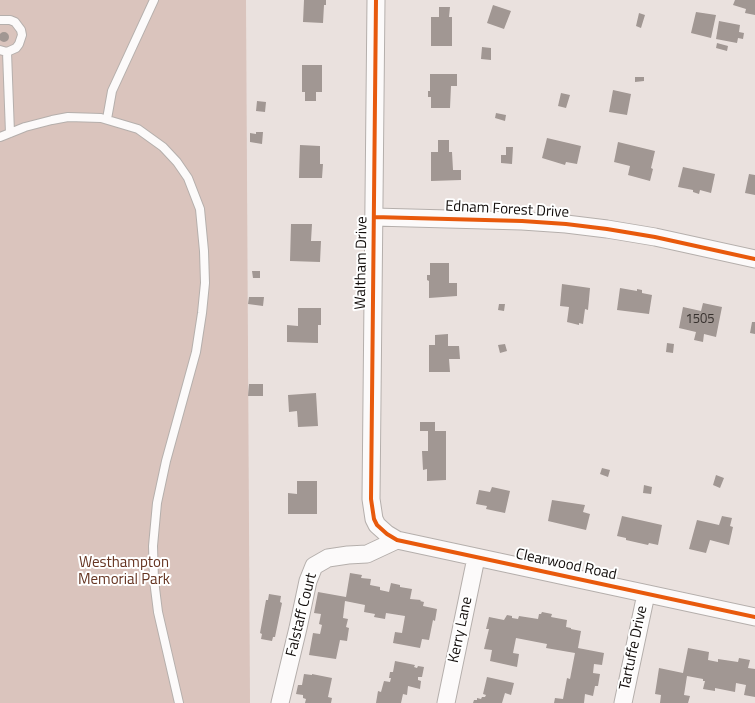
<!DOCTYPE html>
<html>
<head>
<meta charset="utf-8">
<style>
  body { margin:0 }
  canvas { display:block; background:#eae1de }
</style>
</head>
<body>
<canvas width="755" height="703"></canvas>
<script>
const g = document.querySelector('canvas').getContext('2d');
g.lineJoin = 'round';
function fillPath(path, color) {
  g.fillStyle = color;
  g.fill(path, 'evenodd');
}
function toPath(rows) {
  const path = new Path2D();
  for (const r of rows) {
    if (r.length === 3) {
      path.moveTo(r[0] + r[2], r[1]);
      path.arc(r[0], r[1], r[2], 0, 2 * Math.PI);
      continue;
    }
    path.moveTo(r[0], r[1]);
    for (let i = 2; i < r.length; i += 2) path.lineTo(r[i], r[i + 1]);
  }
  return path;
}
function strokePath(path, color, width, dash) {
  g.strokeStyle = color;
  g.lineWidth = width;
  g.lineCap = dash ? 'butt' : 'round';
  g.setLineDash(dash || []);
  g.stroke(path);
}
function drawText(font, color, halo, rows, align = 'center') {
  g.font = font + ' "Titillium Web",sans-serif';
  g.lineWidth = 4;
  g.setLineDash([]);
  g.textBaseline = 'middle';
  g.strokeStyle = halo;
  g.fillStyle = color;
  for (const [text, x, y, turn = 0] of rows) {
    g.save();
    g.translate(x, y);
    g.rotate((+turn || 0) * Math.PI / 180);
    g.textAlign = isNaN(turn) ? turn : align;
    if (halo) g.strokeText(text, 0, 0);
    g.fillText(text, 0, 0);
    g.restore();
  }
}
fillPath(toPath([
  [0,0,246,0,250,703,0,703]
]), '#dac4bd');
fillPath(toPath([
  [304,0,326,0,326,5,324,5,323,23,303,22],
  [735,0,755,0,755,15,745,13,746,9,733,5],
  [493,5,511,11,504,29,487,23],
  [439,7,450,7,449,17,452,17,452,46,431,46,431,17,439,17],
  [696,12,716,15,711,38,691,33],
  [639,13,645,15,641,28,636,26],
  [719,21,740,25,739,32,744,33,743,39,738,38,737,43,716,39],
  [4,37,5],
  [717,43,728,46,727,51,716,48],
  [482,47,491,48,491,60,481,59],
  [302,65,322,65,322,92,316,92,316,101,305,101,305,92,302,92],
  [430,74,457,74,457,86,451,86,450,108,431,108,431,97,428,97,428,91,430,91],
  [635,77,644,77,644,81,635,82],
  [613,90,631,94,627,115,609,112],
  [561,93,570,95,566,108,558,106],
  [257,101,266,102,265,112,256,111],
  [496,113,506,115,505,121,495,118],
  [256,132,263,132,262,144,250,142,250,133,256,134],
  [547,138,581,146,577,164,566,162,565,165,542,158],
  [438,140,449,140,449,152,452,152,453,170,461,170,461,180,431,181,431,152,438,152],
  [618,142,655,151,651,168,653,169,650,181,628,175,630,166,614,162],
  [300,145,320,146,320,164,323,164,322,178,299,178],
  [506,147,513,147,512,164,501,163,501,155,506,155],
  [683,167,715,174,711,193,700,190,699,194,693,192,693,190,678,187],
  [749,174,755,175,755,195,745,193],
  [291,224,312,224,311,241,321,241,320,262,290,261],
  [430,263,449,263,449,283,457,283,457,296,429,298,429,281,427,280,427,275,430,275],
  [252,271,260,271,260,278,253,278],
  [562,284,590,288,588,310,585,309,583,324,579,323,579,325,567,322,569,307,560,306],
  [620,288,637,291,637,289,642,290,642,293,652,295,649,314,617,310],
  [249,297,264,297,263,306,248,304],
  [703,303,722,307,716,337,704,334,703,342,694,340,696,332,679,328,683,307,701,311],
  [499,304,505,304,504,311,498,310],
  [298,308,321,308,321,325,318,325,318,343,287,342,287,325,298,326],
  [752,322,755,322,755,334,750,333],
  [448,334,448,346,459,346,460,359,449,359,450,372,429,372,429,345,435,345,435,335],
  [667,343,674,344,673,353,666,352],
  [505,344,507,351,500,353,498,345],
  [249,384,263,384,263,396,248,396],
  [316,393,318,426,298,427,297,411,289,412,288,395],
  [420,422,435,422,435,431,446,431,446,480,427,481,427,469,423,470,422,451,428,451,428,431,420,431],
  [602,468,610,470,608,477,600,474],
  [716,475,724,478,720,488,713,485],
  [297,481,317,481,317,514,288,514,288,493,297,494],
  [644,485,652,487,651,494,643,493],
  [492,487,510,491,505,513,486,509,487,506,476,504,479,490,490,492],
  [552,500,585,505,583,512,590,514,586,530,548,521],
  [622,516,662,525,658,545,649,543,648,545,626,540,626,538,617,536],
  [722,516,732,518,730,526,733,527,729,545,710,540,706,553,689,549,697,520,719,525],
  [350,573,362,575,361,578,371,579,370,585,380,587,380,590,389,592,391,583,400,585,400,587,412,589,410,599,421,600,420,601,424,602,423,606,437,609,435,621,433,620,429,640,422,639,420,648,393,643,395,632,402,633,405,616,386,613,385,619,374,617,375,614,364,612,365,605,345,601,343,618,348,619,346,627,349,628,347,641,340,640,336,659,309,655,313,633,320,634,322,625,319,624,321,614,314,613,318,592,346,597],
  [269,594,281,596,280,602,282,603,275,637,273,637,272,641,261,639,262,634,260,633,266,600,268,600],
  [542,612,552,614,551,617,567,620,566,627,571,628,571,629,581,631,578,648,604,653,602,665,594,664,593,673,600,674,598,686,595,686,593,696,585,694,584,703,554,703,555,698,563,699,567,678,570,679,575,653,546,648,547,644,516,638,513,653,519,654,517,667,490,661,492,650,484,649,489,629,486,629,489,617,504,620,507,615,512,616,512,618,518,619,519,616,538,619,539,614,541,614],
  [688,648,709,652,708,660,718,662,718,659,738,662,739,658,750,660,748,668,755,669,755,697,744,695,746,685,736,683,735,692,715,688,715,691,703,689,705,681,703,681,703,679,687,676,684,695,690,696,688,703,660,703,661,695,655,694,659,668,683,673],
  [395,661,415,665,414,667,417,668,418,666,424,667,422,677,418,677,418,680,421,681,420,689,408,686,407,695,403,694,401,703,376,703,378,691,381,692,384,681,390,682,391,678,389,678,390,672,393,672],
  [304,674,312,675,312,674,332,678,328,697,332,698,331,703,305,703,306,699,303,698,303,695,296,694,298,685,302,685],
  [487,677,514,683,511,695,505,693,502,703,473,703,474,700,477,700,477,698,481,699,482,697,485,697,486,695,483,694]
]), '#a19793');
const lane = toPath([
  [0,20,10,20,15,22,21,30,22,35,19,44,16,48,7,52,0,50],
  [7,52,10,133],
  [107,119,112,91,154,0],
  [0,137,25,127,52,120,68,117,101,118,138,129,163,147,177,162,188,178,200,209,204,251,205,283,202,313,196,352,166,461,157,503,153,546,154,580,158,612,179,703]
]);
const street = toPath([
  [376,0,371,499,374,519,377,525,387,534,397,540,755,617],
  [374,217,522,221,566,224,607,229,655,237,755,259],
  [280,703,298,628,308,581,314,566,328,558,348,555,367,554,397,540],
  [446,703,476,558],
  [623,703,646,594]
]);
strokePath(lane, '#b5afac', 10);
strokePath(street, '#b5afac', 19);
strokePath(lane, '#fcfafa', 8);
strokePath(street, '#fcfafa', 17);
strokePath(toPath([
  [376,0,371,499,374,519,377,525,387,534,397,540,755,617],
  [374,217,522,221,566,224,607,229,655,237,755,259]
]), '#e8590c', 4);
drawText('13px', '#36302d', null, [
  ["1505",700,320]
]);
drawText('15px', '#120d0b', '#fff', [
  ["Ednam Forest Drive",507,210,3],
  ["Waltham Drive",362,263,-89],
  ["Clearwood Road",566,565,12],
  ["Falstaff Court",302,615,-76],
  ["Kerry Lane",461,630,-78],
  ["Tartuffe Drive",634,648,-78]
]);
drawText('15px', '#653421', '#fff', [
  ["Westhampton",124,563],
  ["Memorial Park",124,580]
]);
</script>
</body>
</html>
